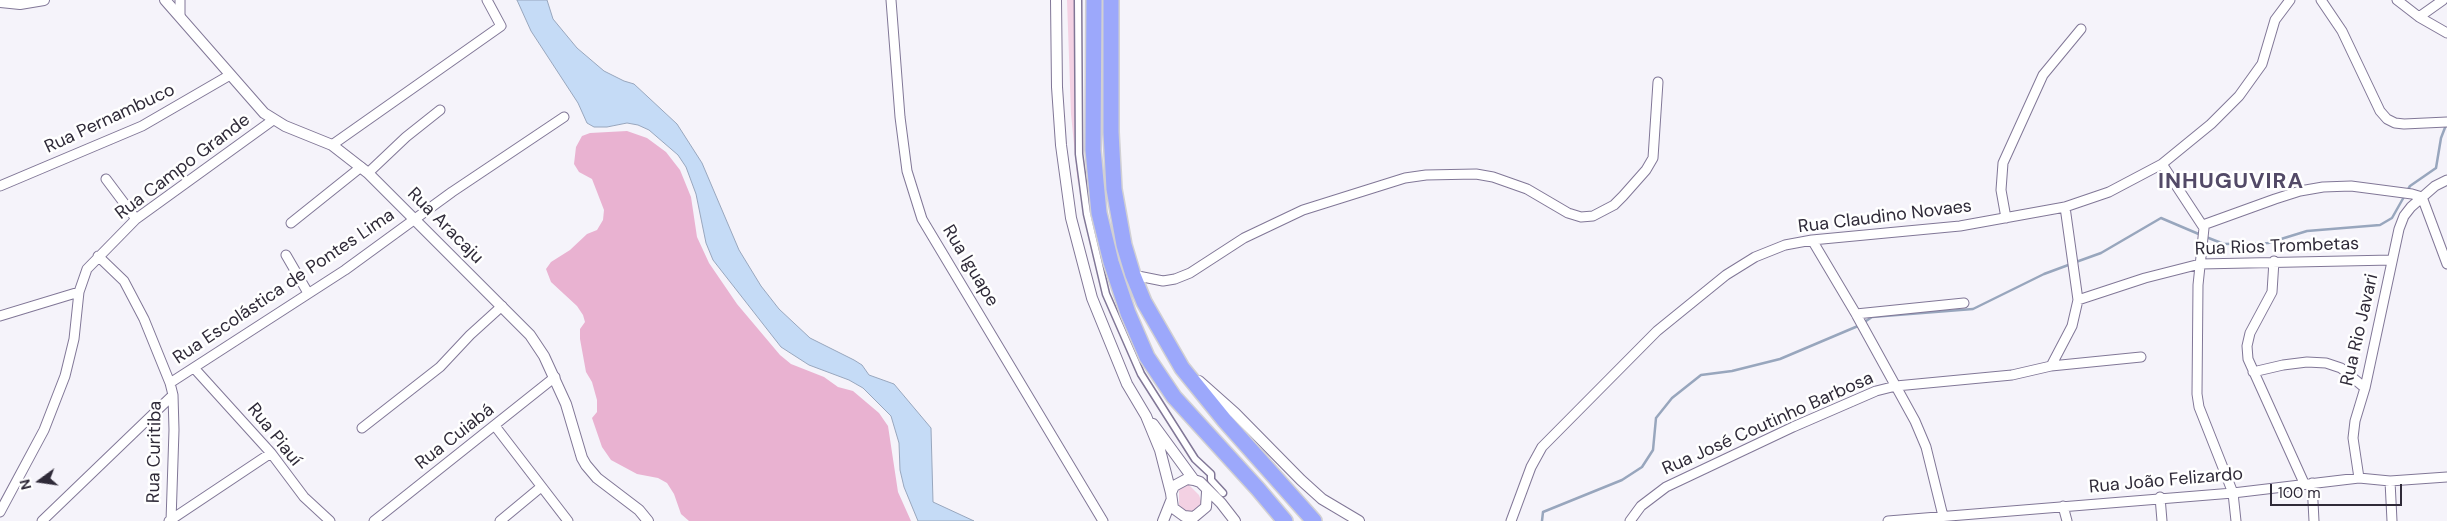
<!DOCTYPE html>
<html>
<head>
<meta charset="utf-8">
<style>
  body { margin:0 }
  #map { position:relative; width:2447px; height:521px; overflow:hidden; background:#f5f3fa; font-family:"DM Sans",sans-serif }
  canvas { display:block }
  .north { position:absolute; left:15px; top:456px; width:50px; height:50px; -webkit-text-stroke:4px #fff; paint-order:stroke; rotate:256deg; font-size:14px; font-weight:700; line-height:20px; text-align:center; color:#2f2a38 }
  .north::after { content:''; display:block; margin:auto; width:18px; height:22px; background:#2f2a38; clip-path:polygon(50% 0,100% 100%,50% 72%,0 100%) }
  .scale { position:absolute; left:2270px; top:484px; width:132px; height:22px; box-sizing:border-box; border:2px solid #2f2a38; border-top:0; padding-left:6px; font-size:15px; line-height:18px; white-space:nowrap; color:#2f2a38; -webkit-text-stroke:4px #fff; paint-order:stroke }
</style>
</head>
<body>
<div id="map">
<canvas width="2447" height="521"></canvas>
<div class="north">N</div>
<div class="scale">100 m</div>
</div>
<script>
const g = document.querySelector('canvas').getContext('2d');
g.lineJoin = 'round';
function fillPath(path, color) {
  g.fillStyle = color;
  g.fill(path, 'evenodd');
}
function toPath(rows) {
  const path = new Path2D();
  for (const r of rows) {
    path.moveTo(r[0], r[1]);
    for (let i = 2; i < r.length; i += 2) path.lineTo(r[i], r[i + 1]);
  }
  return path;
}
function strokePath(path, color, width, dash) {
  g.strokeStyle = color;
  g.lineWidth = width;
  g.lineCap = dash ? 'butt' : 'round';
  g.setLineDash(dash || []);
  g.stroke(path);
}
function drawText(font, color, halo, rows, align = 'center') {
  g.font = font + ' "DM Sans",sans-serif';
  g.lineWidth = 5;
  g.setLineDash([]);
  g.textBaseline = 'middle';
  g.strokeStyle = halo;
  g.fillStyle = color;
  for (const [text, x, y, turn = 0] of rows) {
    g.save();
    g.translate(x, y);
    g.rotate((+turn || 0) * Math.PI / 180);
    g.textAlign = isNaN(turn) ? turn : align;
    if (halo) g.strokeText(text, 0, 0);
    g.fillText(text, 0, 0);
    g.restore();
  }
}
fillPath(toPath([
  [1067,0,1074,0,1078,185,1071,114],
  [1185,481,1199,495,1201,501,1201,506,1194,514,1182,511,1179,505,1179,489]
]), '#f3d1e3');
fillPath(toPath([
  [627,131,647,138,666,152,680,170,691,197,697,237,709,263,737,304,780,355,791,364,824,377,838,387,853,391,879,413,888,426,898,492,911,521,689,521,681,514,674,494,667,483,658,478,637,474,611,460,602,447,592,418,597,412,597,400,592,382,586,372,580,339,580,329,585,322,583,315,577,306,551,282,546,269,551,262,570,250,587,234,597,230,603,220,604,210,592,179,579,172,574,164,576,147,582,136,590,133]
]), '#e9b2d1');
const water = toPath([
  [517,0,547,0,553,19,577,48,604,71,624,81,634,84,677,124,702,163,739,250,761,286,779,309,810,338,854,360,862,365,869,375,894,384,931,428,933,502,974,521,918,521,904,487,900,470,899,443,891,416,863,388,849,380,809,365,781,347,713,260,706,243,696,194,686,167,678,155,649,130,638,125,627,123,607,127,594,127,587,123,578,103,531,31,517,0]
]);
fillPath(water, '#c5dbf6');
strokePath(water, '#98a6bd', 1);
strokePath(toPath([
  [2407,191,2410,186,2436,168,2441,138,2446,125],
  [2206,237,2224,244,2268,243,2307,231,2380,225,2392,218,2405,195],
  [2076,262,2101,253,2161,218,2201,235],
  [1863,323,1872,317,1973,309,2044,274,2071,264],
  [1542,521,1543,512,1622,480,1642,467,1653,450,1656,418,1672,398,1701,375,1732,371,1780,359,1858,326]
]), '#98a6bd', 2.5);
const pedestrian = toPath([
  [1078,0,1079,154,1087,214,1106,294,1141,374,1195,459,1211,474,1211,480,1223,493]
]);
const minor = toPath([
  [180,0,180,16],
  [891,0,900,117,907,171,922,219,1103,521],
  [2321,0,2342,31,2380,111,2387,119,2395,123,2404,124,2447,122],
  [2397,0,2419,17,2447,33],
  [2419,17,2443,0],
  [332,145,501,26,487,0],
  [2162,164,2204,228,2198,285,2197,394,2199,407,2233,493,2236,521],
  [368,173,406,137,440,110],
  [106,179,136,219],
  [0,186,142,126,230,75],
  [2422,197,2447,264],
  [2006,218,2001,190,2003,163,2043,75,2081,29],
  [291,223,361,167],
  [2203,225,2275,199,2300,191,2323,187,2351,186,2412,194,2422,197],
  [1812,240,1856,314,1915,421,1926,447,1943,516],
  [286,255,308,293],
  [98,256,124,281,144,319,170,383,173,395,174,430,171,521],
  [2274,261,2272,292,2250,333,2247,346,2248,359,2304,483],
  [1133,275,1163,281,1175,279,1190,273,1244,238,1303,210,1405,178,1426,175,1476,174,1493,177,1527,189,1568,213,1581,217,1593,216,1614,205,1623,196,1646,170,1653,158,1658,82],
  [2078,300,2145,278,2200,264,2392,260],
  [1856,314,1964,303],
  [0,316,79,292],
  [2051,366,2072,326,2078,300,2065,207],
  [194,368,271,453,304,497,330,521],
  [2253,372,2283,365,2307,362,2326,363,2341,368,2365,388],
  [170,383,345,270,452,192,564,117],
  [495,426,568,521],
  [362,428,440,367,470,335,502,306],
  [2359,478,2353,438,2355,421,2365,388,2399,229,2404,216,2411,207,2435,186,2447,180],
  [2390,481,2392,521],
  [2312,483,2314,521],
  [2160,497,2162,521],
  [2063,506,2067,521],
  [0,512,44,430,65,376,74,339,79,292,87,269,136,219,273,120],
  [42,521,173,395],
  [169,521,271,453],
  [374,521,555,377],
  [500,521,541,487],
  [1511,521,1531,467,1542,447,1657,331,1726,275,1755,257,1785,245,1812,240,1960,226,2065,207,2109,192,2162,164,2211,124,2239,96,2262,64,2275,20,2290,0],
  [1630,521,1641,506,1666,487,1793,427,1876,391,1896,386,2012,375,2051,366,2141,357],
  [1888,521,2233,493,2359,478,2390,481,2447,477]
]);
const tertiary = toPath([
  [165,0,264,113,285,126,332,145,368,173,530,335,544,356,566,404,582,458,586,465,597,478,639,510,648,521],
  [1056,0,1057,87,1061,145,1071,218,1092,298,1127,384,1146,416,1160,450,1171,493],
  [0,2,20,4,44,0],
  [1199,381,1235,413,1301,480,1322,499,1359,521],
  [1153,424,1194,480],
  [1207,492,1206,507,1194,517,1184,516,1173,508,1171,493,1174,486,1187,479,1194,480,1200,482,1221,503,1235,521],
  [1163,521,1171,501]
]);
const motorway = toPath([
  [1094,0,1093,150,1099,213,1111,262,1128,313,1147,357,1174,397,1258,489,1285,521],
  [1111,0,1111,132,1114,189,1124,245,1133,275,1144,302,1182,368,1225,421,1314,521]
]);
strokePath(pedestrian, '#817797', 9);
strokePath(minor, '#817797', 11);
strokePath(tertiary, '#817797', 12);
strokePath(motorway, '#d1d0d3', 18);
strokePath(pedestrian, '#fff', 6);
strokePath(minor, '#fff', 9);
strokePath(tertiary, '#fff', 10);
strokePath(motorway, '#9ca8fb', 15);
drawText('18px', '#2f2a38', '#fff', [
  ["Rua Pernambuco",110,119,-25],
  ["Rua Campo Grande",183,167,-37],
  ["Rua Claudino Novaes",1885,217,-7],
  ["Rua Aracaju",445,226,45],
  ["Rua Rios Trombetas",2277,247,-2],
  ["Rua Iguape",970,266,59],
  ["Rua Escolástica de Pontes Lima",284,287,-34],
  ["Rua Rio Javari",2360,330,-77],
  ["Rua José Coutinho Barbosa",1768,424,-24],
  ["Rua Piauí",274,435,51],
  ["Rua Cuiabá",455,437,-38],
  ["Rua Curitiba",155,452,-89],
  ["Rua João Felizardo",2166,481,-5]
]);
g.letterSpacing = '1px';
drawText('bold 22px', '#534a67', '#fff', [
  ["INHUGUVIRA",2231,182]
]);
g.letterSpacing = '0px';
</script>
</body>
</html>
